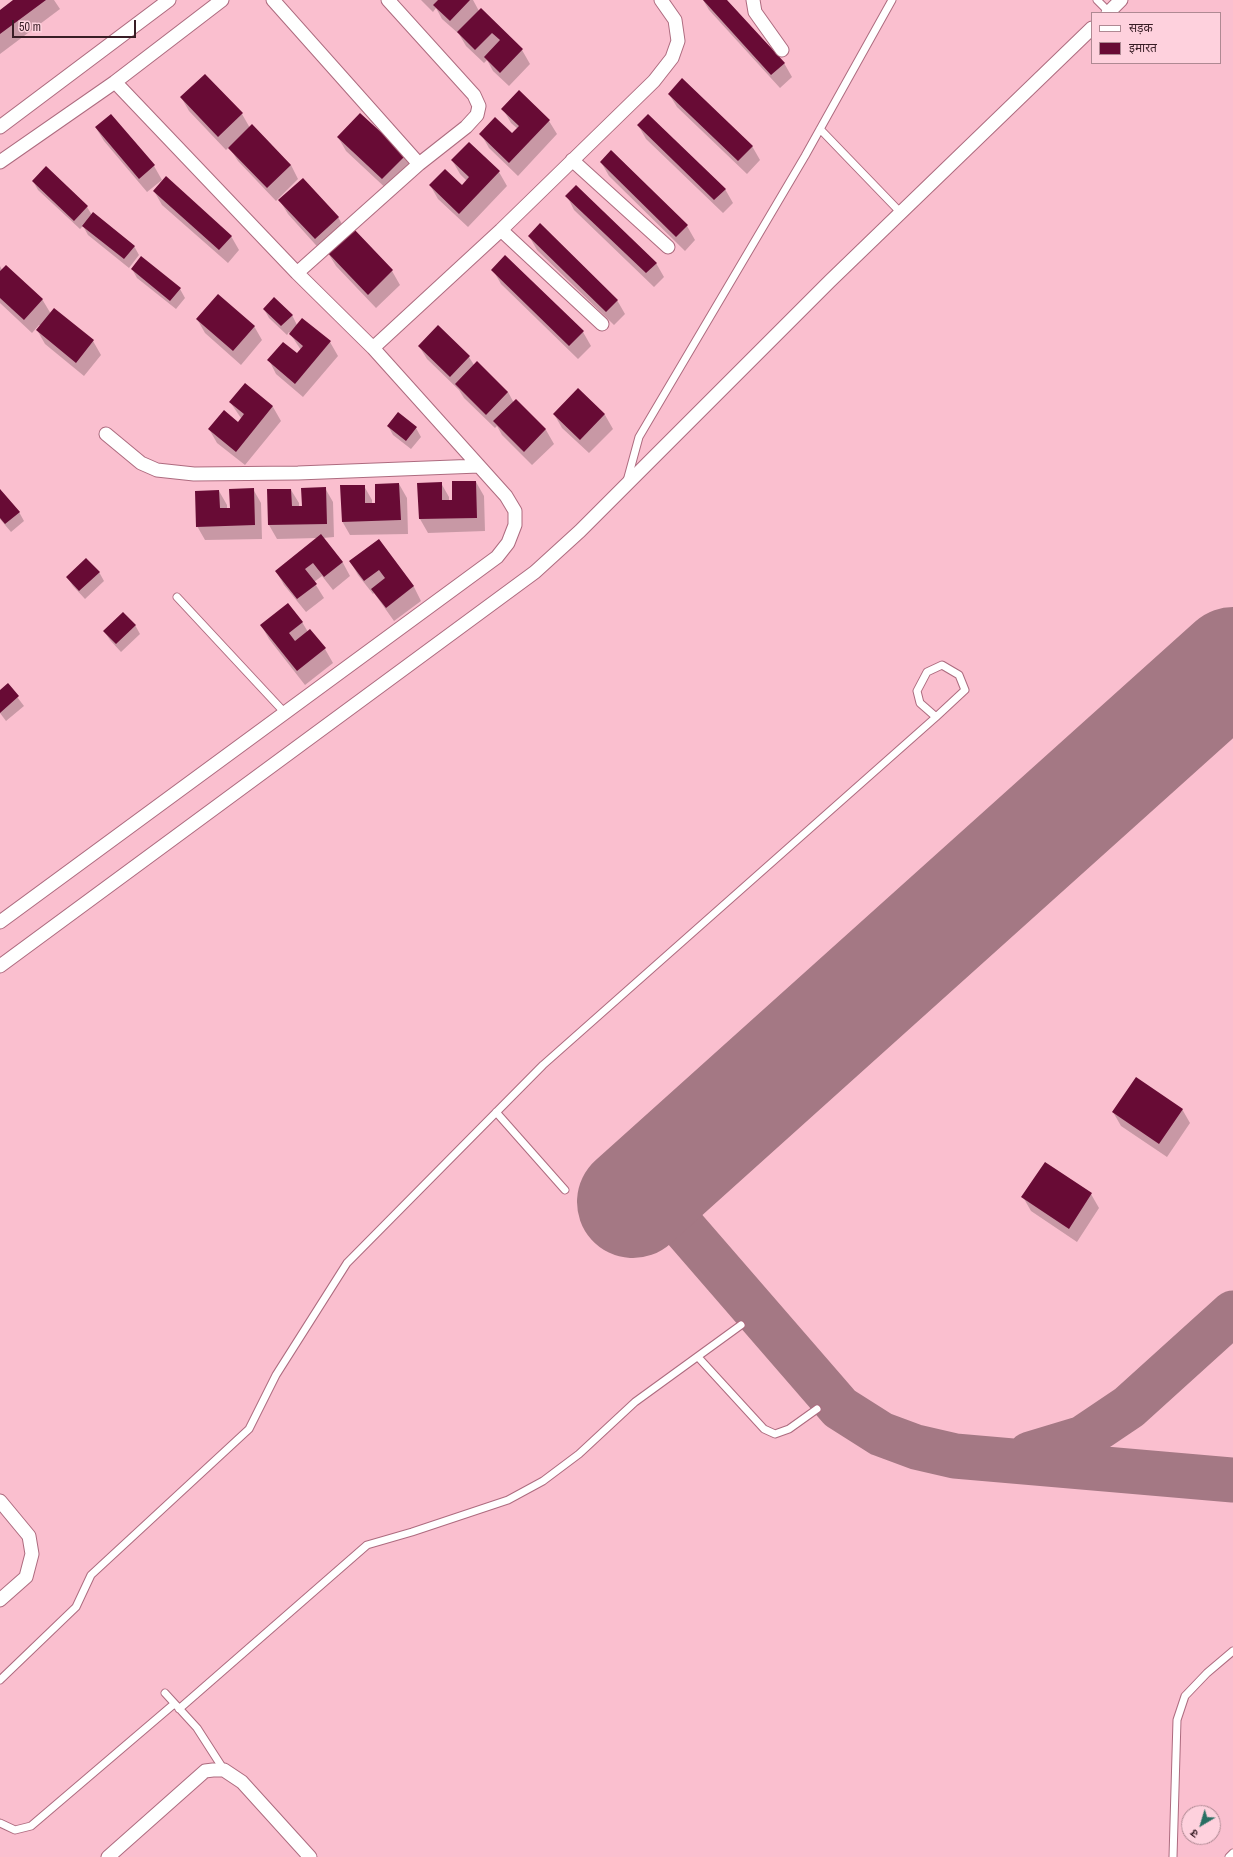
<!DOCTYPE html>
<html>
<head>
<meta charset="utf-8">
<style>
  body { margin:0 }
  #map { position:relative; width:1233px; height:1857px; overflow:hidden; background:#fabfcf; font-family:"Archivo Narrow","Noto Sans Devanagari",sans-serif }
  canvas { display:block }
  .legend { position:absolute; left:1091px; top:12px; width:130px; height:52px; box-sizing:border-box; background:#fed1dd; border:1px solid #af8993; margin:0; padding:5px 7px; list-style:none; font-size:12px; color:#381d25 }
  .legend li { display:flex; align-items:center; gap:8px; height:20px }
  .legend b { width:20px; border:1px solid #af8993 }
  .north { position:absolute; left:1181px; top:1805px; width:40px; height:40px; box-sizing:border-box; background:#fed1dd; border:1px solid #af8993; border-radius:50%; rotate:218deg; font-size:11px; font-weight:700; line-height:16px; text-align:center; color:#381d25 }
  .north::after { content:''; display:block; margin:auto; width:14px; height:18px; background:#296f63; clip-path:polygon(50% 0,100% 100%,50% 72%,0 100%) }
  .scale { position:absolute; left:12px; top:20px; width:124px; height:18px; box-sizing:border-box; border:2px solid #381d25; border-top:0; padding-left:5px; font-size:12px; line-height:14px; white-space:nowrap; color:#381d25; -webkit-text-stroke:3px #fed1dd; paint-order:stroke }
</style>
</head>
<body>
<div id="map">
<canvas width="1233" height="1857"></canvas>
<ul class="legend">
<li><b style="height:5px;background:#fff"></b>सड़क</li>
<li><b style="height:11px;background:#680b35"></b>इमारत</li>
</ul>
<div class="north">उ</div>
<div class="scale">50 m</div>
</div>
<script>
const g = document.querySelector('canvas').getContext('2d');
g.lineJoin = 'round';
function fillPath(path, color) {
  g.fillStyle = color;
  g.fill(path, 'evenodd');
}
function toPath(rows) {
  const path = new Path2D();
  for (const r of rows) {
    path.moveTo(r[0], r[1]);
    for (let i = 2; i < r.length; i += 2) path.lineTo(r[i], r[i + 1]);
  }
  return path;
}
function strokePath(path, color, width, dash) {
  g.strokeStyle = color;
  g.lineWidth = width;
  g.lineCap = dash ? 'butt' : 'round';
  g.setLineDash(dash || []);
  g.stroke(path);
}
fillPath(toPath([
  [15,0,54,0,60,9,0,54,0,11],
  [421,0,473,0,479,11,481,9,522,50,530,64,509,86,493,71,487,60,484,63,466,46,459,34,442,19,436,8,433,12],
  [703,0,725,0,784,63,792,77,780,88,709,10],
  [669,94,752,146,760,160,747,174,677,107],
  [181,97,242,114,250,128,291,165,298,179,276,201,238,161,229,147,226,150,189,111],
  [503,109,549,121,557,134,518,176,489,148,481,134,512,135,518,129,511,123],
  [111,115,154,166,162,180,147,192,104,141,96,128],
  [638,125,725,189,733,203,723,213,646,139],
  [338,137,405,156,413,169,391,193,346,151],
  [612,151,687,226,695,240,685,251,609,176,601,162],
  [452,160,499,172,507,186,468,227,438,199,430,185,462,186,467,181,460,174],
  [33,181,87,207,92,215,134,246,139,255,129,268,88,235,83,226,80,229,38,190],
  [154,191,231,236,239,250,228,263,162,205],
  [567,196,656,263,664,277,654,287,574,210],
  [280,201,338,217,346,231,323,253,288,214],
  [353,229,392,271,400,285,376,308,336,266,328,253],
  [529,236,617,300,625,314,614,325,537,250],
  [0,266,2,270,42,299,51,314,54,309,93,341,101,355,84,376,45,344,37,330,41,326,39,325,32,333,0,303],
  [132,269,180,289,185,298,176,309,137,278],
  [493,270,583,332,591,346,578,359,501,284],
  [264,309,292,315,297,325,330,342,338,356,303,397,276,374,269,360,297,354,301,350,289,332,287,335,269,318],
  [197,319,254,326,262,340,241,365,205,333],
  [419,346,469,357,474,365,508,392,514,403,516,400,546,430,554,444,532,465,502,435,497,426,495,428,464,398,459,390,427,359],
  [245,384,273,407,281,421,245,465,217,443,209,429,238,423,241,418,230,402],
  [578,389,605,415,613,429,589,453,562,428,554,414],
  [388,426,416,428,421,437,411,449,393,435],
  [476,482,484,496,485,531,428,533,420,519,441,483,449,497,449,501,453,501],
  [399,484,407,498,408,534,350,535,342,521,364,486,372,500,372,504,376,504],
  [325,488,333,502,334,537,323,538,343,563,350,576,333,590,322,576,314,582,324,598,306,612,284,585,276,571,317,538,277,539,269,525,268,490,291,490,299,503,299,507,303,507],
  [253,489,261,503,262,539,205,540,197,526,219,491,227,505,227,509,231,509],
  [0,492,19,512,24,521,11,532,0,519],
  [378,540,414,587,421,601,394,621,374,593,373,594,358,575,350,561],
  [99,572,104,581,85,599,73,586,67,577],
  [302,622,308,632,325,649,333,663,305,685,269,639,261,625],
  [135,625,140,634,121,652,110,640,104,631],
  [8,685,24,706,6,721,0,713,0,691],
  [1182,1109,1190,1123,1167,1157,1121,1126,1113,1112],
  [1045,1163,1091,1194,1099,1208,1077,1242,1031,1211,1023,1197]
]), '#0003');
strokePath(toPath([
  [651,1186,683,1227,840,1408,881,1434,916,1447,955,1456,1233,1480],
  [1030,1454,1083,1438,1129,1407,1233,1313]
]), '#a47884', 45);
strokePath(toPath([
  [633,1202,1233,663]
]), '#a47884', 112);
fillPath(toPath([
  [13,0,46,0,0,34,0,10],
  [438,0,470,0,450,21,433,5],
  [703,0,727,0,785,63,771,75],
  [481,8,523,49,500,73,484,57,500,40,492,33,475,50,457,32],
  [205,74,243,113,218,137,180,97],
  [682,78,753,146,738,161,668,94],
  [519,90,550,120,509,163,479,134,495,117,512,133,519,126,501,109],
  [360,113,406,155,382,179,337,137],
  [111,114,155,165,139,179,95,127],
  [648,114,726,189,714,200,637,125],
  [252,124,291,165,267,188,228,148],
  [469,142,500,171,459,214,429,185,445,169,462,185,469,177,451,160],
  [611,150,688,225,676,237,600,162],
  [46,166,88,206,74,221,32,181],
  [166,176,232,236,219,250,153,191],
  [303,178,339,217,315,239,278,200],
  [576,185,657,263,646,273,565,196],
  [93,212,135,246,124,259,82,226],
  [540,223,618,300,606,312,528,236],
  [353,228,393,270,368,295,327,252],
  [505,255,584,331,569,346,491,270],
  [141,256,181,288,170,301,131,269],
  [6,265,43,299,24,320,0,298,0,271],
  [218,294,255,326,233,351,196,319],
  [274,297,293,315,281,326,263,309],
  [54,308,94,340,76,363,36,330],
  [302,318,331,341,295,384,267,360,283,342,297,353,303,346,289,334],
  [438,325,470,356,450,377,418,346],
  [477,361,508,392,486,415,455,384],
  [245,383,273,406,236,452,208,429,224,410,238,422,244,414,229,402],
  [578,388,605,414,580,440,553,414],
  [516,399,546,429,524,452,493,421],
  [398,412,417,427,406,441,387,426],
  [452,481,476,481,477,518,419,519,417,483,442,482,442,500,452,500],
  [399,483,401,520,342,522,340,485,365,485,365,503,375,503,375,484],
  [326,487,327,524,268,525,267,489,291,489,292,506,302,506,301,488],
  [254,488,255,525,196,527,195,491,219,490,220,508,230,508,229,489],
  [0,489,20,512,5,524,0,518],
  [321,534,343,562,324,577,313,563,305,569,317,584,297,599,275,571],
  [379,539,414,586,386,608,371,589,385,578,379,570,364,581,349,561],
  [86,558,100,572,79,591,66,577],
  [288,603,303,622,289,633,295,641,310,629,326,648,297,671,260,625],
  [123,612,136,625,116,644,103,631],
  [8,683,19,696,0,713,0,690],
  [1136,1077,1183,1109,1159,1144,1112,1112],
  [1045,1162,1092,1193,1069,1229,1021,1197]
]), '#680b35');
const service = toPath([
  [1097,0,1109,12],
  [820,129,901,213],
  [627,481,639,437,805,156,892,0],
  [177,597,285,713],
  [496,1112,565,1190],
  [698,1357,764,1429,775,1434,789,1429,817,1409],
  [0,1680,76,1607,91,1575,249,1429,276,1375,347,1263,543,1065,936,717,965,690,959,675,942,665,927,672,917,691,920,703,936,717],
  [165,1693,197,1728,224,1770],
  [179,1709,367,1545,412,1532,508,1500,543,1481,579,1454,635,1402,741,1325],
  [0,1823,15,1830,31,1826,174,1704],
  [1173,1857,1177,1720,1185,1696,1207,1673,1233,1651],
  [1229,1857,1233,1853]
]);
const minor = toPath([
  [273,0,419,164],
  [753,0,755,12,782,50],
  [1108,13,1121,0],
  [115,82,222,0],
  [0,127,169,0],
  [572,160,668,247],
  [0,162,115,82,297,273,373,348,506,496,515,511,515,525,508,543,497,557,0,922],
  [501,230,602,324],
  [297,273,419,164,466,127,477,115,479,106,474,95,388,0],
  [373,348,501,230,654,81,672,58,678,41,675,20,661,0],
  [106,434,141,463,157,470,194,474,298,473,479,466],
  [0,966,535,572,580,531,830,281,1092,28],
  [0,1501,29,1536,32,1554,26,1577,0,1600],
  [108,1857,205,1771,213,1770,224,1770,242,1782,310,1857]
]);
strokePath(service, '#ad6b7f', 9);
strokePath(minor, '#ad6b7f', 15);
strokePath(service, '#fff', 7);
strokePath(minor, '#fff', 13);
</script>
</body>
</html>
